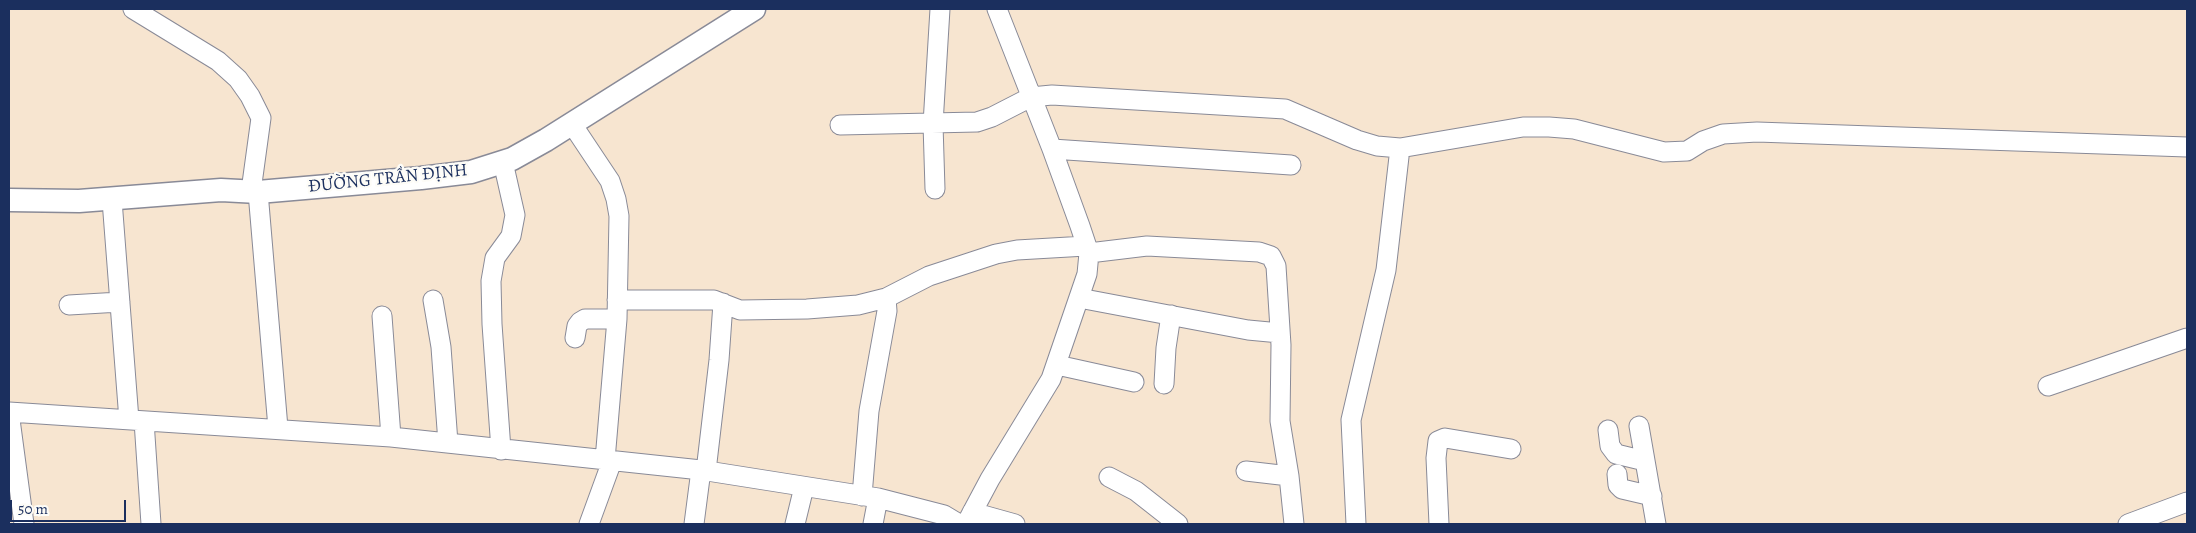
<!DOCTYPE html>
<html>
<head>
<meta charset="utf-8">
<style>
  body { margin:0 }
  #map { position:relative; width:2196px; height:533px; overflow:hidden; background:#f7e5d0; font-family:Alegreya,serif }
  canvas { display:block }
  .frame { position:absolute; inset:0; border:10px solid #1b2f5e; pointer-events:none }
  .scale { position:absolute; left:10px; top:500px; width:116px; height:22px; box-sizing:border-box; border:2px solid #1b2f5e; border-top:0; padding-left:6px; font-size:15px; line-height:18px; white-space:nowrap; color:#1b2f5e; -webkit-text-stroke:4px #fdfcf7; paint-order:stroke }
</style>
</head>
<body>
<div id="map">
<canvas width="2196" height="533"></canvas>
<div class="frame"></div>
<div class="scale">50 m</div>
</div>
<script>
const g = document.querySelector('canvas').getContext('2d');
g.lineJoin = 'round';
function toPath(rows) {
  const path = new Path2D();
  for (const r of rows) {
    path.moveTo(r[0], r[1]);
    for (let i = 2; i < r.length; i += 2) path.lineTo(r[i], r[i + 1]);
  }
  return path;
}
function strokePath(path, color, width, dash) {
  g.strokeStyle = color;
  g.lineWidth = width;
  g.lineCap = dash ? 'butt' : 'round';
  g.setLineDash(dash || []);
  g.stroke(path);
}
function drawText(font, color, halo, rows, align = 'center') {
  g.font = font + ' Alegreya,serif';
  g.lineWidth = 4.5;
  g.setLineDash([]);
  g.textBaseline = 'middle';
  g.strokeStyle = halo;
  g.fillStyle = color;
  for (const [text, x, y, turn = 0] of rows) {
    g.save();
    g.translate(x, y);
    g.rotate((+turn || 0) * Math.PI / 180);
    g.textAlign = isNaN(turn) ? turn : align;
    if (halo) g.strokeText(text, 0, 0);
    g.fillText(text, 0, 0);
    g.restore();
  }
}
const minor = toPath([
  [133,9,218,61,238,79,250,96,261,118,251,191],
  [572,124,610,181,616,199,619,216,617,319,605,460],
  [840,125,977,122,992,117,1031,97,1052,95,1285,109,1357,140,1377,146,1400,148,1523,127,1549,127,1574,129,1664,152,1687,151,1703,141,1723,134,1757,132,2187,147],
  [1052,149,1291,165],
  [935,189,933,124,940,9],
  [258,192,278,428],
  [112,200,129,420],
  [1089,253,1147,246,1259,252,1271,256,1276,266,1281,345,1280,421,1289,476,1294,524],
  [1079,298,1248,330,1280,333],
  [433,300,441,347,448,443],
  [617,300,714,300,740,310,807,309,858,305,886,298,929,276,996,254,1017,250,1086,246],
  [69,305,120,302],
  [382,316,391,437],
  [575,338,577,326,580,322,585,319,617,319],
  [1057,365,1134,382],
  [1164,384,1166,348,1171,315],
  [2048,386,2187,338],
  [9,412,391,437,701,470,878,498,944,515,959,524],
  [9,412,24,524],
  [144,421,151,524],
  [1639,426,1656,524],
  [1608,430,1610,446,1616,454,1645,461],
  [501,450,492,324,491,281,495,258,511,236,515,215,503,162],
  [706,471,719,360,723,303],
  [1246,471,1289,476],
  [1617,474,1618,485,1622,489,1652,496],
  [1109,477,1136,491,1178,524],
  [862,496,869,411,887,311,886,298],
  [972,512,1015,524],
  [589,524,612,461],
  [694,524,701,470],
  [795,524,804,487],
  [873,524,878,498],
  [966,524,990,479,1051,379,1087,274,1089,253,1080,226,1052,149,997,9],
  [1356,524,1351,420,1386,270,1400,148],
  [1439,524,1436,458,1438,441,1445,438,1511,449],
  [2128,524,2187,502]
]);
const major = toPath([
  [9,200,79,201,221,190,258,192,421,178,471,172,512,159,546,140,754,9]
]);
strokePath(minor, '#898a97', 21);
strokePath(major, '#898a97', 25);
strokePath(minor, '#fff', 19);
strokePath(major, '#fff', 22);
drawText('18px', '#1b2f5e', '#fdfcf7', [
  ["ĐƯỜNG TRẦN ĐỊNH",388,179,-6]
]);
</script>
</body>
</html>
